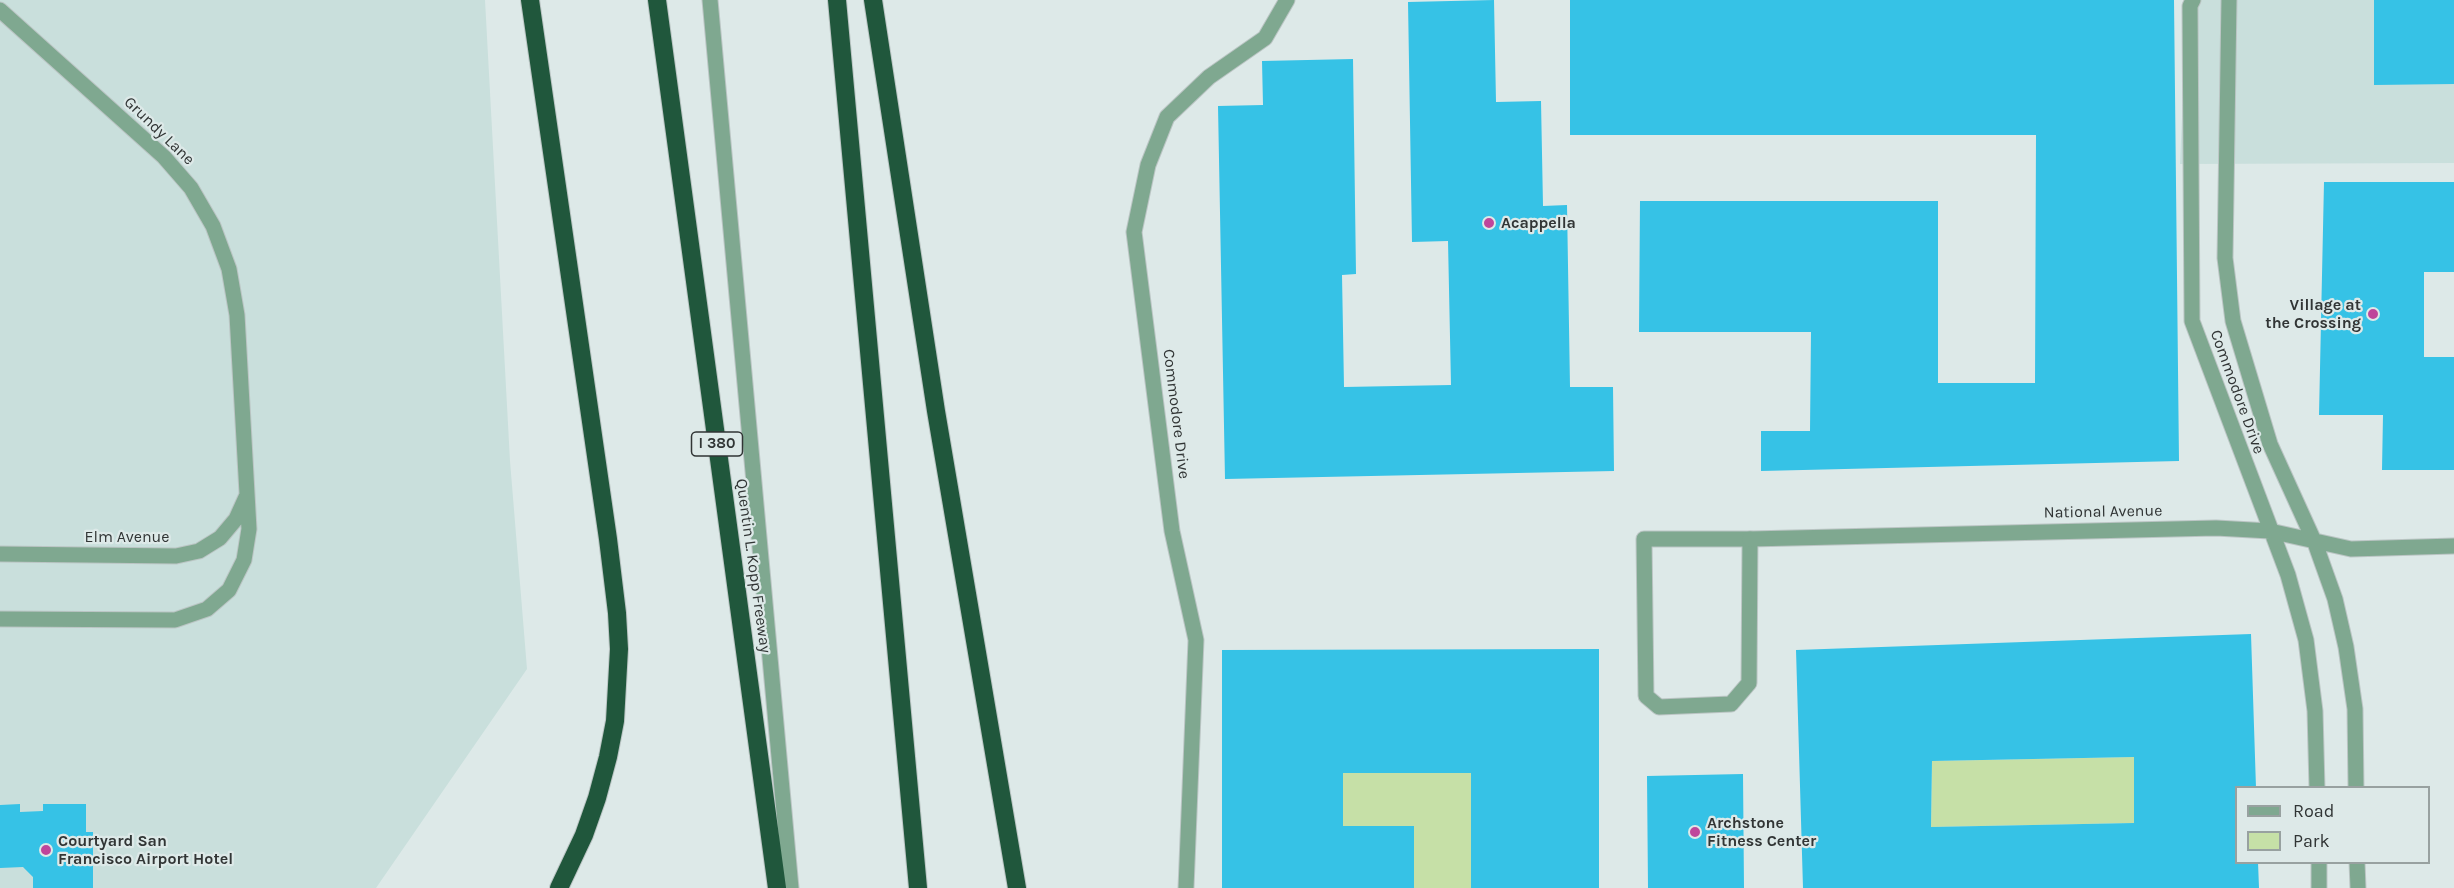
<!DOCTYPE html>
<html>
<head>
<meta charset="utf-8">
<style>
  body { margin:0 }
  #map { position:relative; width:2454px; height:888px; overflow:hidden; background:#dde9e8; font-family:Karla,sans-serif }
  canvas { display:block }
  .legend { position:absolute; left:2235px; top:786px; width:195px; height:78px; box-sizing:border-box; background:#dde9e8; border:2px solid #98a1a0; margin:0; padding:8px 10px; list-style:none; font-size:18px; color:#313535 }
  .legend li { display:flex; align-items:center; gap:12px; height:30px }
  .legend b { width:30px; border:2px solid #98a1a0 }
</style>
</head>
<body>
<div id="map">
<canvas width="2454" height="888"></canvas>
<ul class="legend">
<li><b style="height:8px;background:#7fa890"></b>Road</li>
<li><b style="height:16px;background:#c6e0a7"></b>Park</li>
</ul>
</div>
<script>
const g = document.querySelector('canvas').getContext('2d');
g.lineJoin = 'round';
function fillPath(path, color) {
  g.fillStyle = color;
  g.fill(path, 'evenodd');
}
function toPath(rows) {
  const path = new Path2D();
  for (const r of rows) {
    path.moveTo(r[0], r[1]);
    for (let i = 2; i < r.length; i += 2) path.lineTo(r[i], r[i + 1]);
  }
  return path;
}
function strokePath(path, color, width, dash) {
  g.strokeStyle = color;
  g.lineWidth = width;
  g.lineCap = dash ? 'butt' : 'round';
  g.setLineDash(dash || []);
  g.stroke(path);
}
function drawText(font, color, halo, rows, align = 'center') {
  g.font = font + ' Karla,sans-serif';
  g.lineWidth = 4.5;
  g.setLineDash([]);
  g.textBaseline = 'middle';
  g.strokeStyle = halo;
  g.fillStyle = color;
  for (const [text, x, y, turn = 0] of rows) {
    g.save();
    g.translate(x, y);
    g.rotate((+turn || 0) * Math.PI / 180);
    g.textAlign = isNaN(turn) ? turn : align;
    if (halo) g.strokeText(text, 0, 0);
    g.fillText(text, 0, 0);
    g.restore();
  }
}
fillPath(toPath([
  [0,0,485,0,510,461,527,669,376,888,0,888],
  [2187,0,2454,0,2454,163,2180,164]
]), '#c9dfdc');
fillPath(toPath([
  [2134,757,2134,823,1931,827,1932,761],
  [1343,773,1471,773,1471,888,1414,888,1414,826,1343,826]
]), '#c6e0a7');
fillPath(toPath([
  [1494,0,1496,102,1541,101,1543,206,1567,205,1570,387,1613,387,1614,471,1225,479,1218,106,1263,105,1262,61,1353,59,1356,274,1342,275,1344,387,1451,385,1448,241,1412,242,1408,2],
  [1570,0,2174,0,2179,461,1761,471,1761,431,1810,431,1811,332,1639,332,1640,201,1938,201,1938,383,2035,383,2036,135,1570,135],
  [2374,0,2454,0,2454,84,2374,85],
  [2324,182,2454,182,2454,272,2424,272,2424,357,2454,357,2454,470,2382,470,2383,415,2319,415],
  [2251,634,2256,788,2236,788,2236,862,2258,862,2259,888,1803,888,1796,650],
  [2134,757,2134,823,1931,827,1932,761],
  [1599,649,1599,888,1471,888,1471,773,1343,773,1343,826,1414,826,1414,888,1222,888,1222,650],
  [1743,774,1744,888,1648,888,1647,776],
  [20,804,20,812,43,811,43,804,86,804,86,832,93,832,93,888,33,888,33,877,23,867,0,868,0,805]
]), '#36c2e6');
const service = toPath([
  [710,0,791,888],
  [1644,539,1750,539,1749,683,1731,704,1659,707,1646,696,1644,539]
]);
const minor = toPath([
  [2193,0,2190,6,2192,321,2288,575,2306,640,2315,711,2317,788],
  [2229,0,2225,258,2233,321,2270,444,2315,543,2335,599,2346,647,2355,709,2356,788],
  [0,10,164,157,191,188,213,226,229,269,237,315,249,529,244,560,229,590,207,609,175,620,0,619],
  [1750,539,2216,528,2270,531,2351,549,2454,546],
  [0,554,176,556,199,551,220,538,236,519,246,497],
  [2319,862,2319,888],
  [2357,862,2358,888],
  [1186,888,1196,640,1172,531,1134,232,1148,165,1167,117,1209,77,1265,38,1287,0]
]);
const motorway = toPath([
  [530,0,608,539,617,613,619,649,615,721,608,757,597,798,584,835,559,888],
  [657,0,777,888],
  [837,0,918,888],
  [873,0,936,411,1017,888]
]);
strokePath(service, '#bbc5c4', 17);
strokePath(minor, '#bbc5c4', 17);
strokePath(motorway, '#bbc5c4', 20);
strokePath(service, '#7fa890', 15);
strokePath(minor, '#7fa890', 15);
strokePath(motorway, '#20573c', 18);
for (const [x, y, r, color] of [
  [1489,223,6,"#bf469b"],
  [2373,314,6,"#bf469b"],
  [1695,832,6,"#bf469b"],
  [46,850,6,"#bf469b"]
]) {
  const dot = new Path2D();
  dot.arc(x, y, r, 0, 2 * Math.PI);
  g.fillStyle = color;
  g.fill(dot);
  strokePath(dot, '#dde9e8', 2);
}
for (const [x, y, w] of [
  [717,444,51]
]) {
  const box = new Path2D();
  box.roundRect(x - w / 2, y - 12, w, 24, 4.5);
  g.fillStyle = '#dde9e8';
  g.fill(box);
  strokePath(box, '#313535', 1.5);
}
drawText('bold 15px', '#313535', null, [
  ["I 380",717,444]
]);
drawText('16px', '#313535', '#dde9e8', [
  ["Grundy Lane",159,131,44],
  ["Commodore Drive",2237,392,70],
  ["Commodore Drive",1176,414,83],
  ["National Avenue",2103,512,-1],
  ["Elm Avenue",127,537],
  ["Quentin L. Kopp Freeway",753,566,82]
]);
drawText('bold 16px', '#313535', '#dde9e8', [
  ["Acappella",1501,223],
  ["Village at",2361,305,"right"],
  ["the Crossing",2361,323,"right"],
  ["Archstone",1707,823],
  ["Fitness Center",1707,841],
  ["Courtyard San",58,841],
  ["Francisco Airport Hotel",58,859]
], 'left');
</script>
</body>
</html>
